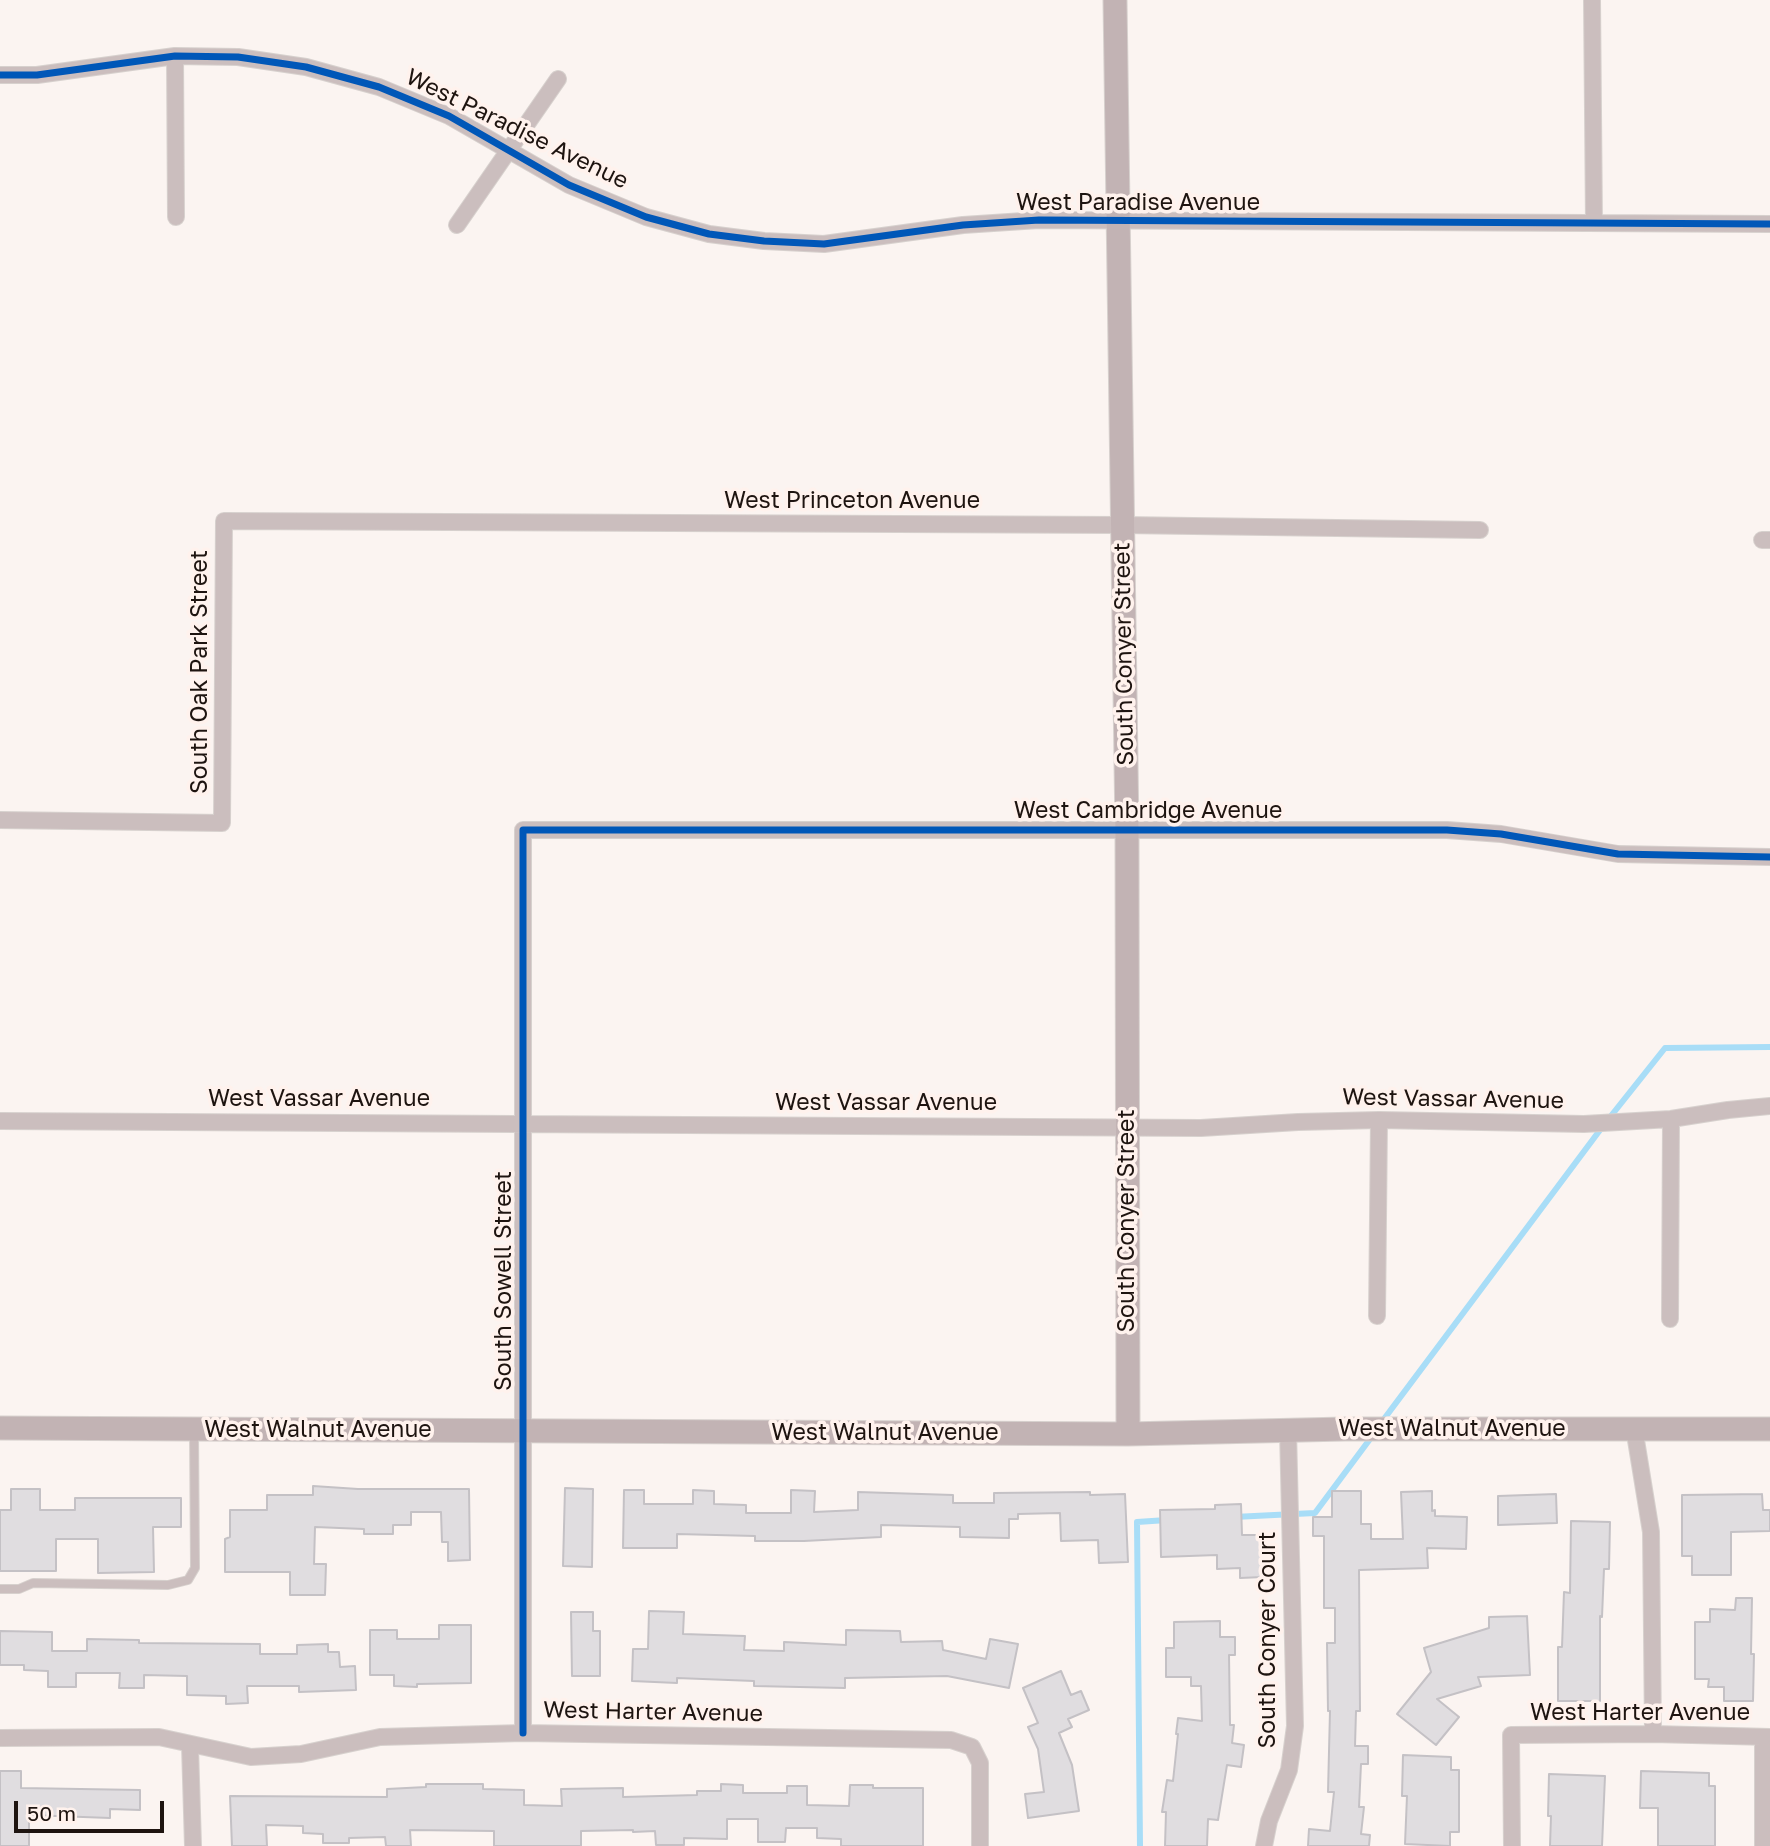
<!DOCTYPE html>
<html>
<head>
<meta charset="utf-8">
<style>
  body { margin:0 }
  #map { position:relative; width:1770px; height:1846px; overflow:hidden; background:#fbf4f1; font-family:"Golos Text",sans-serif }
  canvas { display:block }
  .scale { position:absolute; left:14px; top:1801px; width:150px; height:32px; box-sizing:border-box; border:4px solid #1e1410; border-top:0; padding-left:9px; font-size:21px; line-height:24px; white-space:nowrap; color:#1e1410; -webkit-text-stroke:5px #fff2ed; paint-order:stroke }
</style>
</head>
<body>
<div id="map">
<canvas width="1770" height="1846"></canvas>
<div class="scale">50 m</div>
</div>
<script>
const g = document.querySelector('canvas').getContext('2d');
g.lineJoin = 'round';
function toPath(rows) {
  const path = new Path2D();
  for (const r of rows) {
    path.moveTo(r[0], r[1]);
    for (let i = 2; i < r.length; i += 2) path.lineTo(r[i], r[i + 1]);
  }
  return path;
}
function strokePath(path, color, width, dash) {
  g.strokeStyle = color;
  g.lineWidth = width;
  g.lineCap = dash ? 'butt' : 'round';
  g.setLineDash(dash || []);
  g.stroke(path);
}
function fillPath(path, color) {
  g.fillStyle = color;
  g.fill(path, 'evenodd');
}
function drawText(font, color, halo, rows, align = 'center') {
  g.font = font + ' "Golos Text",sans-serif';
  g.lineWidth = 7;
  g.setLineDash([]);
  g.textBaseline = 'middle';
  g.strokeStyle = halo;
  g.fillStyle = color;
  for (const [text, x, y, turn = 0] of rows) {
    g.save();
    g.translate(x, y);
    g.rotate((+turn || 0) * Math.PI / 180);
    g.textAlign = isNaN(turn) ? turn : align;
    if (halo) g.strokeText(text, 0, 0);
    g.fillText(text, 0, 0);
    g.restore();
  }
}
strokePath(toPath([
  [1381,1423,1603,1126,1665,1048,1770,1047],
  [1234,1517,1315,1513,1373,1435],
  [1140,1846,1137,1522,1167,1520]
]), '#a8ddf7', 6);
const building = toPath([
  [313,1486,358,1489,469,1489,470,1560,448,1561,448,1542,442,1542,441,1512,411,1512,411,1525,393,1525,393,1534,364,1534,364,1529,315,1527,314,1564,326,1564,325,1595,290,1595,290,1572,225,1572,225,1539,230,1537,230,1510,267,1510,267,1495,313,1495,313,1486],
  [565,1488,593,1489,592,1567,563,1566,565,1488],
  [11,1489,40,1489,40,1510,75,1510,75,1498,181,1498,181,1527,153,1527,154,1572,98,1573,98,1539,56,1539,56,1571,0,1571,0,1510,11,1510,11,1489],
  [624,1490,644,1490,644,1504,693,1504,693,1490,714,1491,714,1504,746,1505,746,1513,791,1513,791,1490,815,1491,814,1512,858,1510,858,1492,953,1495,953,1503,994,1503,994,1493,1090,1492,1090,1495,1125,1494,1128,1562,1099,1563,1098,1540,1061,1541,1060,1513,1018,1514,1018,1519,1009,1519,1009,1538,960,1537,960,1527,881,1525,881,1537,804,1541,755,1541,755,1536,677,1534,677,1548,623,1548,624,1490],
  [1332,1491,1361,1491,1361,1524,1371,1524,1371,1539,1403,1539,1401,1492,1432,1491,1432,1511,1435,1510,1435,1516,1467,1517,1466,1549,1427,1548,1428,1568,1359,1570,1360,1711,1356,1711,1355,1746,1368,1746,1368,1764,1361,1764,1359,1807,1364,1807,1361,1834,1370,1835,1369,1846,1308,1846,1309,1829,1330,1831,1334,1792,1328,1792,1330,1711,1328,1711,1327,1643,1335,1643,1335,1608,1324,1608,1324,1536,1313,1536,1313,1517,1332,1517,1332,1491],
  [1556,1494,1557,1523,1498,1525,1498,1496,1556,1494],
  [1762,1494,1763,1510,1770,1510,1770,1531,1731,1532,1731,1575,1692,1575,1692,1556,1682,1556,1682,1495,1762,1494],
  [1241,1504,1242,1535,1262,1535,1263,1577,1240,1578,1240,1568,1217,1569,1217,1555,1161,1557,1160,1510,1215,1509,1215,1505,1241,1504],
  [1571,1521,1610,1522,1609,1569,1604,1569,1602,1617,1600,1616,1600,1701,1558,1701,1558,1647,1562,1647,1564,1592,1570,1593,1571,1521],
  [1736,1598,1752,1598,1751,1654,1754,1654,1753,1701,1724,1701,1724,1687,1708,1687,1709,1679,1695,1679,1695,1622,1710,1622,1710,1609,1735,1610,1736,1598],
  [649,1611,684,1612,683,1634,745,1636,744,1650,784,1651,784,1642,846,1645,846,1630,900,1631,901,1642,942,1641,943,1650,986,1659,990,1639,1018,1644,1009,1688,947,1676,845,1678,845,1688,754,1686,754,1681,677,1678,677,1683,632,1681,633,1649,648,1649,649,1611],
  [571,1612,593,1612,593,1631,600,1631,600,1676,572,1676,571,1612],
  [1527,1616,1530,1675,1478,1677,1481,1686,1437,1699,1459,1717,1436,1745,1397,1714,1431,1672,1424,1648,1489,1628,1489,1617,1527,1616],
  [1220,1621,1220,1637,1235,1637,1235,1655,1229,1655,1230,1725,1234,1725,1232,1743,1244,1745,1241,1767,1227,1765,1218,1820,1208,1819,1207,1846,1165,1846,1166,1812,1162,1812,1167,1780,1173,1781,1178,1734,1176,1734,1178,1718,1202,1721,1201,1686,1191,1686,1191,1677,1166,1677,1166,1648,1174,1648,1174,1622,1220,1621],
  [439,1625,471,1625,471,1683,417,1684,417,1687,394,1686,394,1675,370,1675,370,1630,397,1630,397,1639,439,1639,439,1625],
  [0,1631,52,1632,52,1651,87,1651,87,1639,139,1640,139,1643,260,1644,260,1654,297,1654,297,1645,328,1644,328,1652,339,1652,340,1667,355,1666,356,1690,299,1692,299,1686,247,1686,248,1703,226,1704,226,1696,187,1695,187,1676,144,1675,144,1688,119,1688,120,1673,76,1673,76,1687,48,1687,48,1671,24,1670,24,1665,0,1665,0,1631],
  [1061,1671,1071,1695,1081,1691,1089,1710,1068,1719,1072,1727,1059,1733,1072,1765,1079,1811,1028,1818,1025,1794,1044,1792,1038,1749,1028,1727,1038,1723,1023,1688,1061,1671],
  [1403,1755,1451,1757,1451,1770,1459,1770,1459,1832,1450,1832,1450,1846,1405,1844,1407,1796,1402,1796,1403,1755],
  [0,1771,21,1771,21,1788,140,1790,140,1810,110,1809,110,1818,29,1815,29,1846,0,1846,0,1771],
  [1641,1771,1709,1773,1709,1786,1715,1786,1715,1846,1658,1846,1658,1808,1640,1808,1641,1771],
  [1549,1774,1605,1776,1602,1846,1550,1846,1551,1816,1548,1816,1549,1774],
  [426,1784,483,1784,483,1789,524,1790,524,1805,562,1806,561,1789,623,1788,623,1797,697,1795,697,1791,721,1791,721,1784,743,1785,743,1793,787,1793,787,1786,807,1786,807,1805,849,1806,850,1785,873,1785,873,1788,923,1788,923,1846,841,1846,841,1839,817,1838,817,1828,786,1828,785,1842,758,1842,758,1819,727,1819,727,1839,684,1838,684,1845,656,1845,655,1831,633,1832,633,1830,581,1831,581,1846,494,1846,494,1831,410,1830,411,1846,386,1846,385,1837,349,1838,349,1843,323,1843,323,1834,303,1833,303,1826,266,1825,267,1846,232,1846,230,1796,387,1797,387,1789,426,1787,426,1784]
]);
fillPath(building, '#e0dde0');
strokePath(building, '#c4c1c5', 2);
const lane = toPath([
  [0,1589,19,1589,33,1583,168,1585,188,1580,195,1568,194,1431]
]);
const street = toPath([
  [1592,0,1594,223],
  [175,56,176,217],
  [0,75,37,75,175,56,238,57,306,67,379,87,449,116,569,185,646,217,709,234,764,241,824,244,963,225,1039,220,1770,224],
  [457,225,558,79],
  [1762,540,1770,540],
  [0,820,222,823,224,521,1122,525,1480,530],
  [0,1121,1201,1128,1298,1122,1379,1120,1584,1124,1671,1119,1728,1110,1770,1106],
  [1377,1316,1379,1120],
  [1670,1319,1671,1119],
  [1634,1428,1651,1532,1653,1734],
  [523,1733,523,830,1447,830,1501,834,1618,854,1770,857],
  [1763,1737,1763,1846],
  [0,1738,159,1737,251,1757,301,1754,380,1737,523,1733,951,1740,972,1747,980,1763,980,1846],
  [190,1746,193,1846],
  [1264,1846,1269,1821,1289,1770,1295,1726,1288,1430],
  [1512,1846,1511,1735,1653,1734,1770,1737]
]);
const secondary = toPath([
  [1115,0,1127,830,1128,1434],
  [0,1428,1128,1434,1345,1429,1770,1429]
]);
strokePath(lane, '#d7d1ce', 10);
strokePath(street, '#d7d1ce', 18);
strokePath(secondary, '#d7d1ce', 25);
strokePath(lane, '#cbbebe', 8);
strokePath(street, '#cbbebe', 16);
strokePath(secondary, '#c2b3b4', 23);
strokePath(toPath([
  [0,75,37,75,175,56,238,57,306,67,379,87,449,116,569,185,646,217,709,234,764,241,824,244,963,225,1039,220,1770,224],
  [523,1733,523,830,1447,830,1501,834,1618,854,1770,857]
]), '#0057b8', 7);
drawText('23px', '#1e1410', '#fff2ed', [
  ["West Paradise Avenue",517,129,26],
  ["West Paradise Avenue",1138,203],
  ["West Princeton Avenue",852,501],
  ["South Conyer Street",1124,654,-91],
  ["South Oak Park Street",200,672,-90],
  ["West Cambridge Avenue",1148,811],
  ["West Vassar Avenue",319,1099],
  ["West Vassar Avenue",1453,1099,1],
  ["West Vassar Avenue",886,1103],
  ["South Conyer Street",1127,1221,-90],
  ["South Sowell Street",504,1281,-90],
  ["West Walnut Avenue",1452,1429],
  ["West Walnut Avenue",318,1430],
  ["West Walnut Avenue",885,1433],
  ["South Conyer Court",1268,1640,-90],
  ["West Harter Avenue",653,1712,1],
  ["West Harter Avenue",1640,1713]
]);
</script>
</body>
</html>
